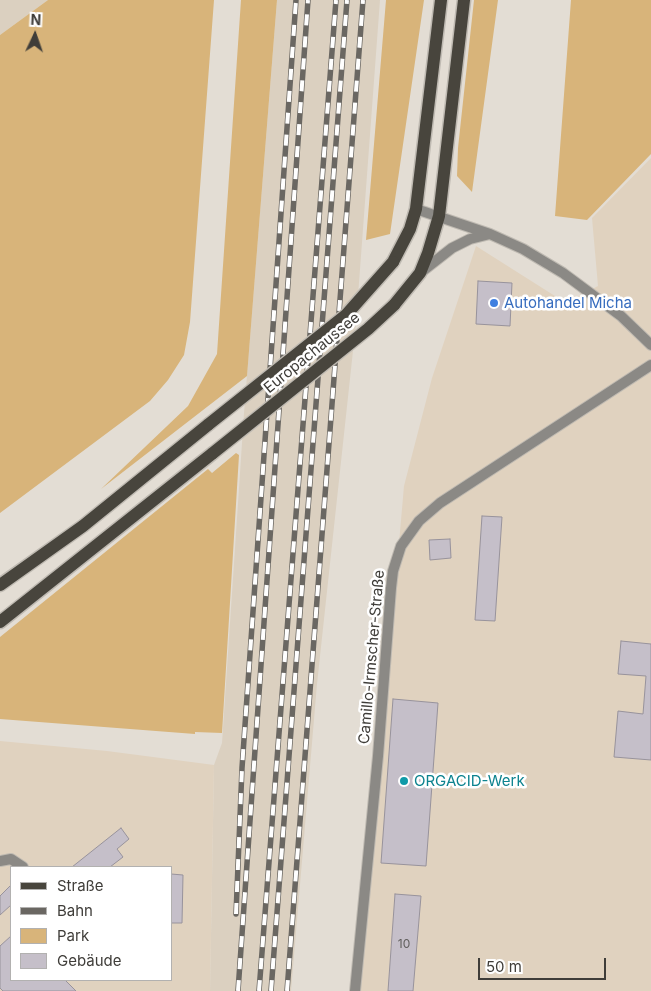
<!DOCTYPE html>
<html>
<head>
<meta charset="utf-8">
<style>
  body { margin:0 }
  #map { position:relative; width:651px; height:991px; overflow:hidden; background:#e3ddd4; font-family:Inter,sans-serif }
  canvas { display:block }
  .legend { position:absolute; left:10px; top:866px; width:162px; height:115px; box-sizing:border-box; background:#fff; border:1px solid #b2b1b0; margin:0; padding:6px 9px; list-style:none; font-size:15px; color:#3f3d39 }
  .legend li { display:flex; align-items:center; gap:10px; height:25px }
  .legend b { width:25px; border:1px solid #b2b1b0 }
  .north { position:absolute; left:10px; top:10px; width:50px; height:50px; -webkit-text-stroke:4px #fff; paint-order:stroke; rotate:3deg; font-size:14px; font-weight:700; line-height:20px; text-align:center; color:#3f3d39 }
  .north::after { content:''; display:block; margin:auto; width:18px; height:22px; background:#3f3d39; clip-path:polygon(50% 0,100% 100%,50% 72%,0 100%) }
  .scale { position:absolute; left:478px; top:958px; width:128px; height:22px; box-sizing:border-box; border:2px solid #3f3d39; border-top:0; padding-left:6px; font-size:15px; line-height:18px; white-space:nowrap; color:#3f3d39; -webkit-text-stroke:4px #fff; paint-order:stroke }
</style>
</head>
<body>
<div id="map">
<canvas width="651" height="991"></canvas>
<ul class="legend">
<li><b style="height:6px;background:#48453d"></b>Straße</li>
<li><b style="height:6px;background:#6a6762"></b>Bahn</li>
<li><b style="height:14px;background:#d8b47a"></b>Park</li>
<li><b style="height:14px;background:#c5bfc9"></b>Gebäude</li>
</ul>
<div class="north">N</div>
<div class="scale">50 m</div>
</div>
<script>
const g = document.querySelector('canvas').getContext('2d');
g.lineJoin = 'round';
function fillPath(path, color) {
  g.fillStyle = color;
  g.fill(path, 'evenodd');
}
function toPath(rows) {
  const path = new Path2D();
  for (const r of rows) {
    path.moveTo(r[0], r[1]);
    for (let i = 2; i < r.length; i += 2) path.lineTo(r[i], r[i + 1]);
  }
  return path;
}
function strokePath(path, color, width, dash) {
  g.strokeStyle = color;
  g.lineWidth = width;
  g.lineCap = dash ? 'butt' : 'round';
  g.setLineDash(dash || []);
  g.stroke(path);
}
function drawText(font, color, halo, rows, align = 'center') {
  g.font = font + ' Inter,sans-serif';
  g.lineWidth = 5;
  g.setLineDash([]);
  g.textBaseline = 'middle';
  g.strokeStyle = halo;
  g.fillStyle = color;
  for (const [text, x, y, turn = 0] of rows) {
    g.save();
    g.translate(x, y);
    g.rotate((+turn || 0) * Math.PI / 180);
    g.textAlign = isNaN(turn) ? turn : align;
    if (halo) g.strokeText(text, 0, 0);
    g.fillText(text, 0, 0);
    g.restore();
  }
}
fillPath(toPath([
  [0,0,48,0,0,35],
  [277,0,380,0,356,323,317,684,291,991,210,991,214,765,222,743,244,413]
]), '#dbd0c0');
fillPath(toPath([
  [651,158,651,991,360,991,404,486,432,378,476,246,566,303,598,286,592,218],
  [0,741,107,751,214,765,210,991,0,991],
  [11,867,171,867,171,980,11,980]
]), '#e0d2bf');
fillPath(toPath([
  [48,0,214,0,190,322,184,355,168,380,150,401,0,513,0,35],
  [241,0,277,0,247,376,101,489,188,406,217,354],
  [386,0,424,0,390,234,366,240],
  [474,0,498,0,472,192,457,176,458,148],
  [571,0,651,0,651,154,587,220,555,216],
  [236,453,239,455,222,733,195,732,195,734,0,719,0,637,208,469,212,473]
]), '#d8b47a');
const building = toPath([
  [478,281,512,283,510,326,476,324,478,281],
  [482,516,502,517,495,621,475,620,482,516],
  [450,539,451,558,430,560,429,540,450,539],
  [621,641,651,644,651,760,614,757,618,711,643,714,646,676,618,674,621,641],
  [393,699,438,703,426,866,381,863,393,699],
  [121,828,129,839,117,849,123,857,110,867,72,867,121,828],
  [171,874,183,875,182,923,171,923,171,874],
  [11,885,11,905,0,915,0,896,11,885],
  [395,894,421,896,413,991,388,991,395,894],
  [11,936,11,980,65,980,76,991,3,991,0,988,0,946,11,936]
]);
fillPath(building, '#c5bfc9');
strokePath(building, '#98939c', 1);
const service = toPath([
  [0,861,11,859,23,867]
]);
const minor = toPath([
  [355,991,378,756,391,588,393,571,401,546,419,521,440,503,651,365]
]);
const tertiary = toPath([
  [416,209,490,234,523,249,563,273,621,316,651,345],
  [420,273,452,248,470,239,490,234]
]);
const primary = toPath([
  [393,262,410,229,416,209,441,0],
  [394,305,420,273,428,253,439,216,464,0],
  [0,585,83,526,209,424],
  [0,622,213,453]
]);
strokePath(service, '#bfbab2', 12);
strokePath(minor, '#bfbab2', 12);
strokePath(tertiary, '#bfbab2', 12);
strokePath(primary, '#bfbab2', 15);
strokePath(service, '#8b8985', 10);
strokePath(minor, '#8b8985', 10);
strokePath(tertiary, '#8b8985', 10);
strokePath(primary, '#48453d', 12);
const rail = toPath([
  [236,914,242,768,296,0],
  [238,991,308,0],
  [259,991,336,0],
  [271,991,347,0],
  [287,991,363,0]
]);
strokePath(rail, '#6a6762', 5.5);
strokePath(rail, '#fff', 4, [11]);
const primaryBridge = toPath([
  [209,424,346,315,393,262],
  [213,453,368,329,394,305]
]);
strokePath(primaryBridge, '#bfbab2', 15, []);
strokePath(primaryBridge, '#48453d', 12);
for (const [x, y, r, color] of [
  [494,303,5,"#3f7fe0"],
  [404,781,5,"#0f9aa8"]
]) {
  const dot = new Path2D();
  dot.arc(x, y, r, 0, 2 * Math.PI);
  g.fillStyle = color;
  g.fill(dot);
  strokePath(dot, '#fff', 2);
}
drawText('12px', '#605e5d', null, [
  ["10",404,944]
]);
drawText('15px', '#366cbe', '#fff', [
  ["Autohandel Micha",504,303]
], 'left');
drawText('15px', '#3f3d39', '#fff', [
  ["Europachaussee",312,353,-39],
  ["Camillo-Irmscher-Straße",372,657,-85]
]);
drawText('15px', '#0d838f', '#fff', [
  ["ORGACID-Werk",414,781]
], 'left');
</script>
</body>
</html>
